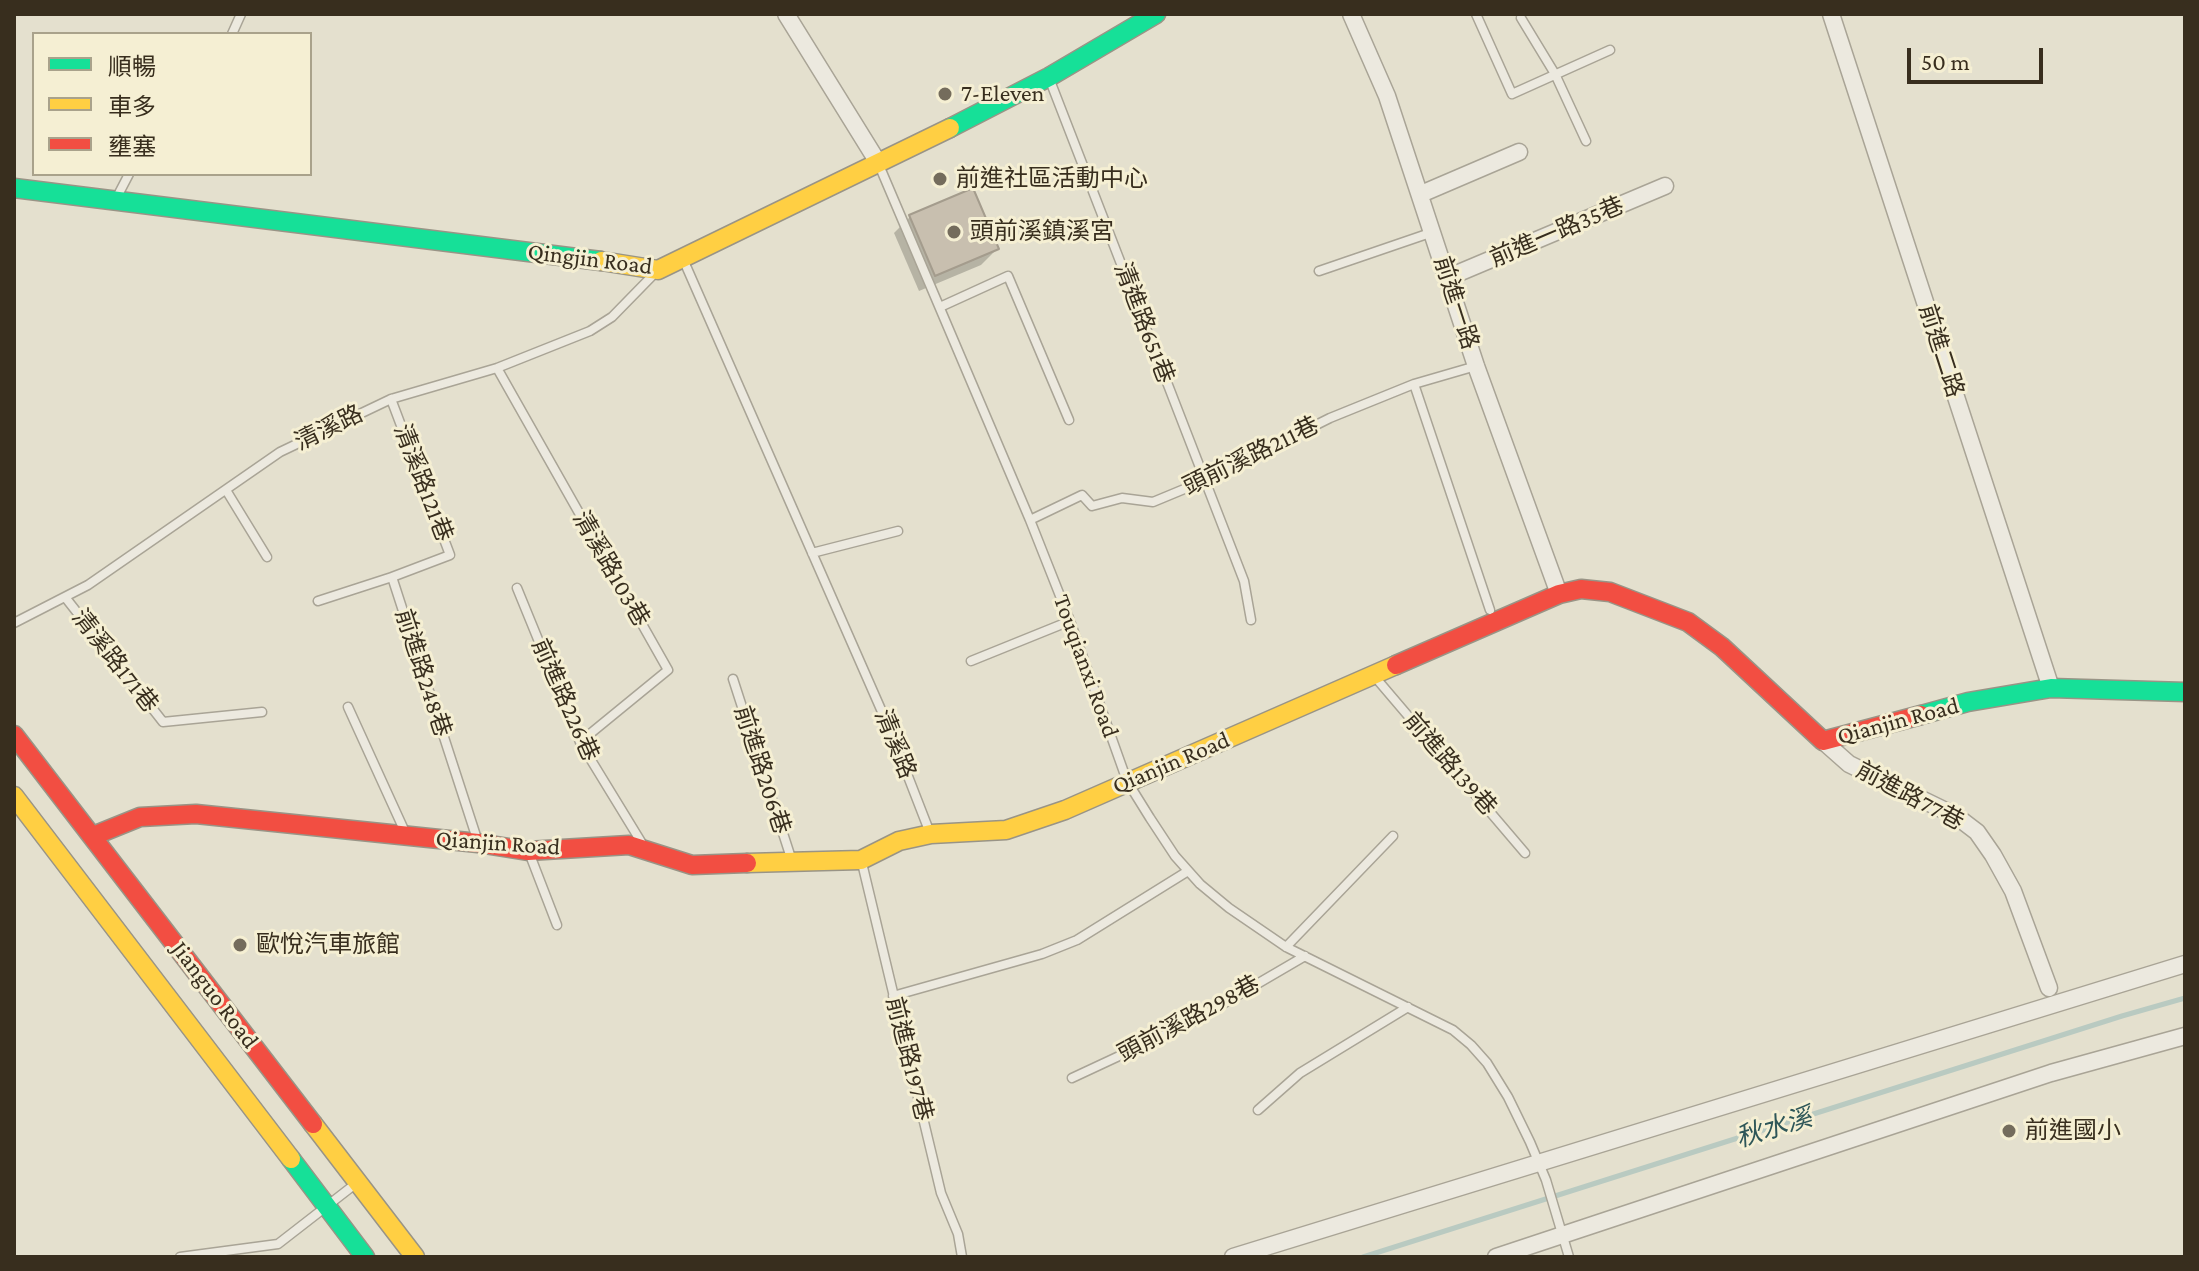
<!DOCTYPE html>
<html>
<head>
<meta charset="utf-8">
<style>
  body { margin:0 }
  #map { position:relative; width:2199px; height:1271px; overflow:hidden; background:#e4e0ce; font-family:"Crimson Pro","Noto Sans TC",serif }
  canvas { display:block }
  .frame { position:absolute; inset:0; border:16px solid #382e1e; pointer-events:none }
  .legend { position:absolute; left:32px; top:32px; width:280px; height:144px; box-sizing:border-box; background:#f5efd3; border:2px solid #a9a28b; margin:0; padding:10px 14px; list-style:none; font-size:24px; color:#382e1e }
  .legend li { display:flex; align-items:center; gap:16px; height:40px }
  .legend b { width:40px; border:2px solid #a9a28b }
  .scale { position:absolute; left:1907px; top:48px; width:136px; height:36px; box-sizing:border-box; border:4px solid #382e1e; border-top:0; padding-left:10px; font-size:24px; line-height:28px; white-space:nowrap; color:#382e1e; -webkit-text-stroke:6px #f5efd3; paint-order:stroke }
</style>
</head>
<body>
<div id="map">
<canvas width="2199" height="1271"></canvas>
<div class="frame"></div>
<ul class="legend">
<li><b style="height:10px;background:#16e098"></b>順暢</li>
<li><b style="height:10px;background:#ffcf43"></b>車多</li>
<li><b style="height:10px;background:#f24e42"></b>壅塞</li>
</ul>
<div class="scale">50 m</div>
</div>
<script>
const g = document.querySelector('canvas').getContext('2d');
g.lineJoin = 'round';
function fillPath(path, color) {
  g.fillStyle = color;
  g.fill(path, 'evenodd');
}
function toPath(rows) {
  const path = new Path2D();
  for (const r of rows) {
    path.moveTo(r[0], r[1]);
    for (let i = 2; i < r.length; i += 2) path.lineTo(r[i], r[i + 1]);
  }
  return path;
}
function strokePath(path, color, width, dash) {
  g.strokeStyle = color;
  g.lineWidth = width;
  g.lineCap = dash ? 'butt' : 'round';
  g.setLineDash(dash || []);
  g.stroke(path);
}
function drawText(font, color, halo, rows, align = 'center') {
  g.font = font + ' "Crimson Pro","Noto Sans TC",serif';
  g.lineWidth = 6;
  g.setLineDash([]);
  g.textBaseline = 'middle';
  g.strokeStyle = halo;
  g.fillStyle = color;
  for (const [text, x, y, turn = 0] of rows) {
    g.save();
    g.translate(x, y);
    g.rotate((+turn || 0) * Math.PI / 180);
    g.textAlign = isNaN(turn) ? turn : align;
    if (halo) g.strokeText(text, 0, 0);
    g.fillText(text, 0, 0);
    g.restore();
  }
}
fillPath(toPath([
  [911,216,997,249,981,265,919,291,894,233]
]), '#0003');
strokePath(toPath([
  [1363,1257,2122,1016,2185,998]
]), '#b9cac1', 5);
const building = toPath([
  [973,188,999,249,935,276,909,215,973,188]
]);
fillPath(building, '#c8bfaf');
strokePath(building, '#a49c8d', 2);
const lane = toPath([
  [1476,14,1512,94,1610,50],
  [1521,18,1555,74,1586,141],
  [232,34,241,14],
  [1049,78,1244,581,1251,620],
  [879,165,1030,520,1070,621,1127,781,1150,818,1175,856,1200,884,1229,908,1286,947,1453,1030,1471,1045,1487,1063,1508,1097,1530,1142,1546,1180,1569,1257],
  [117,197,129,174],
  [683,259,890,730,930,833],
  [1319,271,1433,232],
  [940,307,1008,276,1069,420],
  [497,368,668,670,580,742],
  [1414,384,1490,610],
  [391,399,450,555,392,577],
  [226,490,267,557],
  [1030,520,1082,495,1092,506,1122,498,1153,502,1206,480,1330,418,1414,384,1476,366],
  [812,553,898,531],
  [517,588,580,742,643,845],
  [65,597,163,722,262,712],
  [318,601,392,577,478,842],
  [14,623,88,585,280,452,391,399,497,368,590,331,612,317,656,272],
  [971,661,1070,621],
  [1375,677,1525,853],
  [733,679,792,861],
  [348,707,405,832],
  [530,855,557,925],
  [862,863,941,1193,958,1234,962,1257],
  [1286,947,1393,836],
  [893,996,1042,954,1077,940,1188,871],
  [1072,1078,1192,1022,1305,956],
  [1258,1110,1300,1073,1408,1007],
  [180,1257,278,1244,354,1185]
]);
const street = toPath([
  [786,14,879,164],
  [1351,14,1387,96,1476,366,1559,594],
  [1831,14,2051,688],
  [1421,194,1519,152],
  [1449,277,1665,186],
  [1823,741,1849,764,1956,816,1977,832,1993,855,2013,891,2049,988],
  [1233,1257,2185,964],
  [1496,1257,2051,1073,2185,1036]
]);
const fast = toPath([
  [950,128,1049,77,1156,14],
  [14,188,601,261],
  [1921,715,1968,702,2051,688,2185,692],
  [291,1159,365,1257]
]);
const slow = toPath([
  [601,261,658,270,950,128],
  [14,796,291,1159],
  [747,863,861,860,899,841,931,834,1006,830,1065,810,1396,665],
  [313,1124,415,1257]
]);
const jam = toPath([
  [1396,665,1559,594,1581,589,1610,592,1688,622,1722,647,1823,741,1921,715],
  [14,735,313,1124],
  [93,836,140,817,196,814,478,843,528,851,629,845,692,865,747,863]
]);
strokePath(lane, '#a9a496', 11);
strokePath(street, '#a9a496', 19);
strokePath(fast, '#999486', 21);
strokePath(slow, '#999486', 21);
strokePath(jam, '#999486', 21);
strokePath(lane, '#ece9df', 8);
strokePath(street, '#ece9df', 16);
strokePath(fast, '#16e098', 18);
strokePath(slow, '#ffcf43', 18);
strokePath(jam, '#f24e42', 18);
for (const [x, y, r, color] of [
  [945,94,8,"#746c5c"],
  [940,179,8,"#746c5c"],
  [954,232,8,"#746c5c"],
  [240,945,8,"#746c5c"],
  [2009,1131,8,"#746c5c"]
]) {
  const dot = new Path2D();
  dot.arc(x, y, r, 0, 2 * Math.PI);
  g.fillStyle = color;
  g.fill(dot);
  strokePath(dot, '#f5efd3', 3);
}
drawText('24px', '#382e1e', '#f5efd3', [
  ["7-Eleven",961,94],
  ["前進社區活動中心",956,179],
  ["頭前溪鎮溪宮",970,232],
  ["歐悅汽車旅館",256,945],
  ["前進國小",2025,1131]
], 'left');
drawText('24px', '#382e1e', '#f5efd3', [
  ["前進一路35巷",1557,232,-23],
  ["Qingjin Road",590,259,7],
  ["前進一路",1456,303,72],
  ["清進路651巷",1144,323,69],
  ["前進二路",1941,351,72],
  ["清溪路",329,428,-26],
  ["頭前溪路211巷",1251,456,-26],
  ["清溪路121巷",423,483,69],
  ["清溪路103巷",611,569,60],
  ["清溪路171巷",115,661,52],
  ["Touqianxi Road",1086,666,70],
  ["前進路248巷",423,673,72],
  ["前進路226巷",565,700,66],
  ["Qianjin Road",1898,721,-15],
  ["清溪路",895,744,68],
  ["Qianjin Road",1171,763,-23],
  ["前進路139巷",1450,764,49],
  ["前進路206巷",762,770,72],
  ["前進路77巷",1910,796,28],
  ["Qianjin Road",498,843,4],
  ["Jianguo Road",215,995,53],
  ["頭前溪路298巷",1189,1019,-28],
  ["前進路197巷",909,1059,76]
]);
drawText('italic 26px', '#2e5658', '#f5efd3', [
  ["秋水溪",1774,1128,-17]
]);
</script>
</body>
</html>
